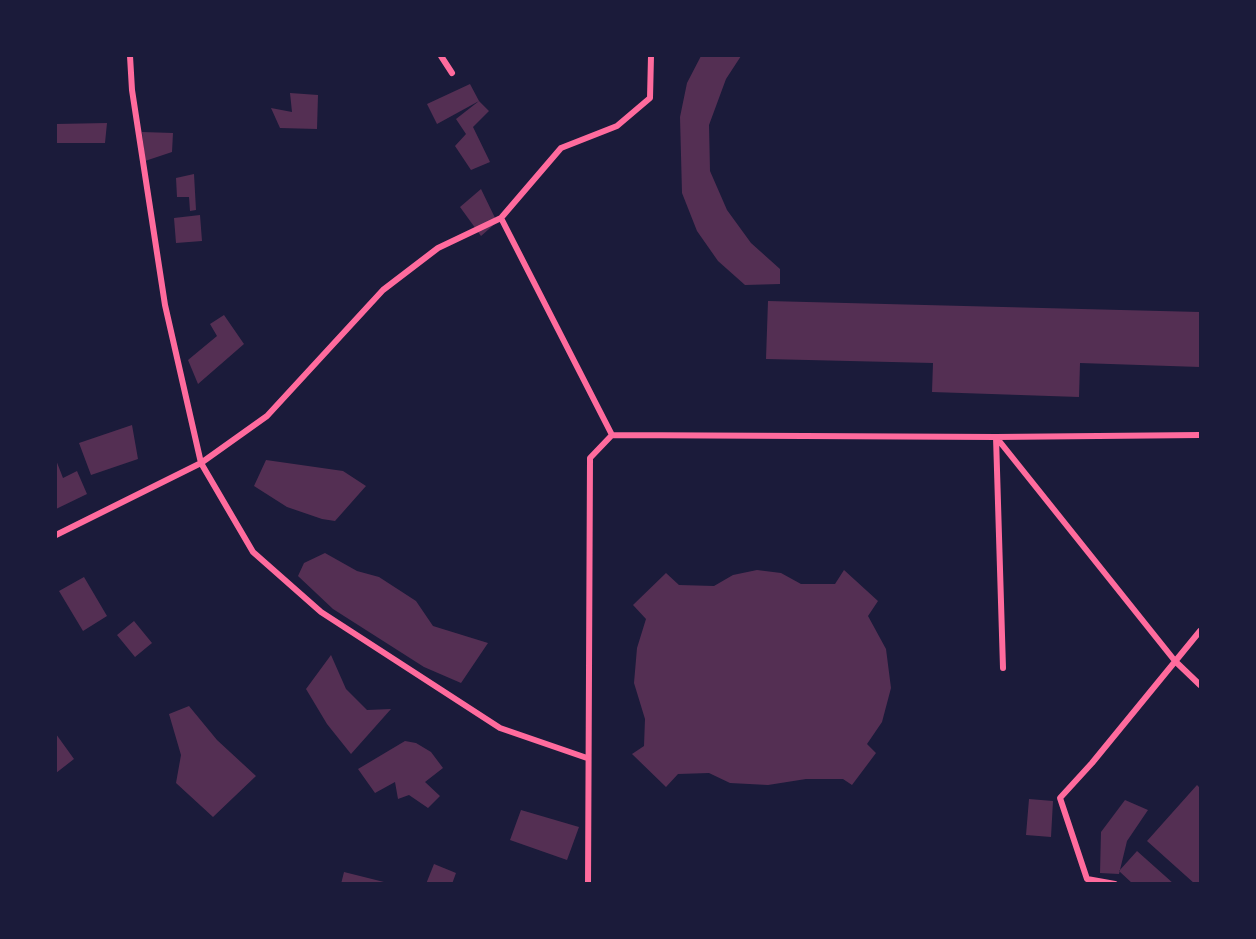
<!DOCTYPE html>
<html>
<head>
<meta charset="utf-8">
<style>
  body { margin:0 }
  #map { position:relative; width:1256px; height:939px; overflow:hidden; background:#1b1b3a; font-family:"DejaVu Sans",sans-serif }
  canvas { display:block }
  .frame { position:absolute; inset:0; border:57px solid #1b1b3a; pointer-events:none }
</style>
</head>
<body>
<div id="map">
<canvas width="1256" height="939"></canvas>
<div class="frame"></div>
</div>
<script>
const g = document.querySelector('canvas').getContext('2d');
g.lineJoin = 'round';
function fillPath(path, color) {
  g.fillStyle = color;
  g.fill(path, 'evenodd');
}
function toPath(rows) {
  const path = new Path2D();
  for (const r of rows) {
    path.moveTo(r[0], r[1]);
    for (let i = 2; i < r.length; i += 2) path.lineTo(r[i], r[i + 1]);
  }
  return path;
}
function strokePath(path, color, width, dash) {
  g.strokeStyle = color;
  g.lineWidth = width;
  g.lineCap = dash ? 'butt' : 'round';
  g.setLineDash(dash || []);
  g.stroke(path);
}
fillPath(toPath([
  [701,56,741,56,726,79,709,125,710,171,727,210,751,243,780,269,780,284,745,285,718,261,697,231,682,193,680,117,687,83],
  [470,84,479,101,437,124,427,104],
  [290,93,318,95,317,129,280,128,271,108,292,112],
  [479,101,489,111,473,127,490,162,471,170,455,146,466,134,456,119],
  [107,123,105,143,56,143,56,124],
  [142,132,173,133,172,152,145,161],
  [194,174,196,210,190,211,189,197,177,197,176,178],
  [481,189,497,222,481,236,460,207],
  [200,215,202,241,176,243,174,218],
  [768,301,1200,312,1200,367,1080,363,1079,397,932,392,933,363,766,359],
  [224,315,244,344,198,384,188,360,217,336,210,324],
  [132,425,138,459,91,475,79,443],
  [56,460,63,478,77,471,87,494,56,509],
  [266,460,343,471,366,486,335,521,322,519,287,507,254,486],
  [325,553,357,571,379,577,416,601,433,626,488,643,461,683,424,667,333,609,298,576,304,563],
  [757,570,781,573,801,584,835,584,844,570,878,601,868,616,886,649,891,688,882,722,867,744,876,753,852,785,843,779,806,779,768,785,730,783,709,773,678,774,666,787,632,754,644,746,645,719,634,683,637,648,646,619,633,605,666,573,679,585,714,586,733,575],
  [84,577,107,616,83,631,59,591],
  [134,621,152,643,135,657,117,635],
  [331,655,346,689,367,710,391,709,351,754,327,724,306,689],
  [189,706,217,740,256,776,213,817,176,783,181,755,169,714],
  [56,734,74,759,56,773],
  [405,741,416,743,431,752,443,768,425,782,440,796,428,808,409,795,398,799,395,782,375,793,358,769],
  [1197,785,1200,788,1200,884,1195,884,1147,841],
  [1029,799,1053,801,1051,837,1026,835],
  [1125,800,1148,810,1127,841,1119,874,1100,873,1101,832],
  [521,810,579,827,567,860,510,840],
  [1137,851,1174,884,1133,884,1119,871],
  [434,864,456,873,452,884,426,884],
  [344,872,388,883,388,884,341,884]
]), '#542f53');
strokePath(toPath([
  [441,56,452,73],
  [501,218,612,435],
  [56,535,201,463,165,305,132,90,130,56],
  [1003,668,996,437,1200,435],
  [587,758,500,728,321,612,253,552,201,463,267,416,383,290,438,248,501,218,561,148,617,126,650,98,651,56],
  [588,884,590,458,612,435,996,437,1175,661,1200,685],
  [1115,884,1087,879,1060,798,1092,763,1200,631]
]), '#ff6b9d', 6);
</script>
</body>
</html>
